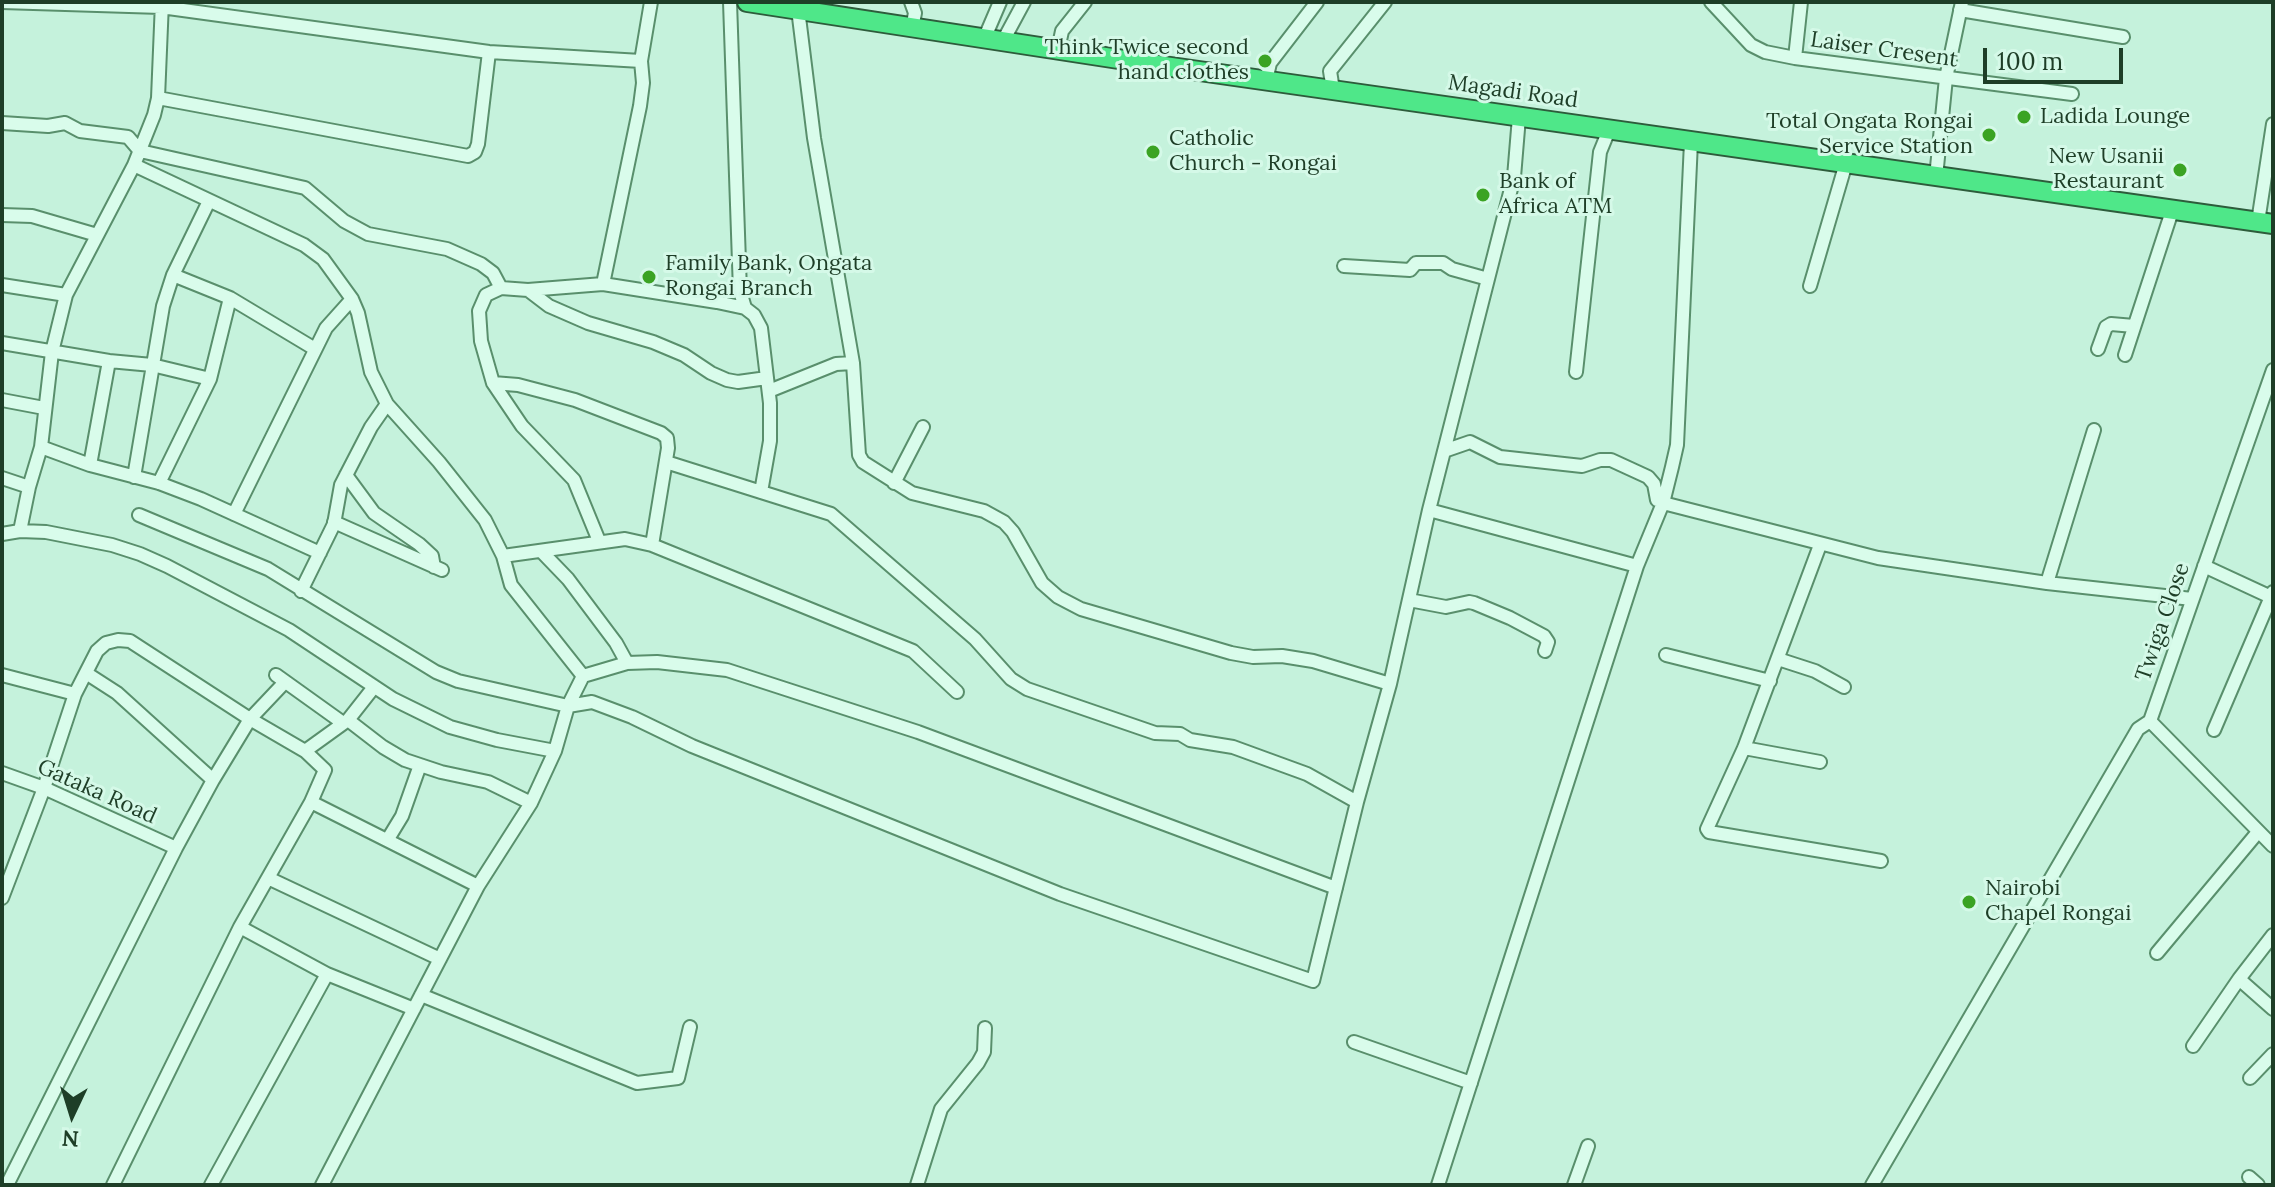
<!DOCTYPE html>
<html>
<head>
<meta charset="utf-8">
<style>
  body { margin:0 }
  #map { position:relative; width:2275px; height:1187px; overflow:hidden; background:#c5f2dc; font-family:Lora,serif }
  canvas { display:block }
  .frame { position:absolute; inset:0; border:4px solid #1e3e27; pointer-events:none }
  .north { position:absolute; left:32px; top:1075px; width:80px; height:80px; -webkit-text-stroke:6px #d5f9e8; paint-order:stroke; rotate:184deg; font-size:22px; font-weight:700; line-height:32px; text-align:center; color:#1e3e27 }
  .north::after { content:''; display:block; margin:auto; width:28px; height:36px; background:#1e3e27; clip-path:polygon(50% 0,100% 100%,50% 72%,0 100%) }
  .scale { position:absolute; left:1983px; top:48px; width:140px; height:36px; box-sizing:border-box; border:4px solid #1e3e27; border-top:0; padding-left:10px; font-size:24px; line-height:28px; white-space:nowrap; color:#1e3e27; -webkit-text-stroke:6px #d5f9e8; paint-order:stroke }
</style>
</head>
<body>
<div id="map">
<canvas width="2275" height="1187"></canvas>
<div class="frame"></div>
<div class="north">N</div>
<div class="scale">100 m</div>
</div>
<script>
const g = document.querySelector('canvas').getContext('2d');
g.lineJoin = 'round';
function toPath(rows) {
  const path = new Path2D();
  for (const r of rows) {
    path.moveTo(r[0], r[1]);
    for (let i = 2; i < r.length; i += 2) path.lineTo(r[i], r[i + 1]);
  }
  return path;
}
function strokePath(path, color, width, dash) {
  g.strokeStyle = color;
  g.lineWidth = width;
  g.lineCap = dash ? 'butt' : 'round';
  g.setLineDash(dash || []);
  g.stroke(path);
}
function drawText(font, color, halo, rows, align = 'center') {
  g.font = font + ' Lora,serif';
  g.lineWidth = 6;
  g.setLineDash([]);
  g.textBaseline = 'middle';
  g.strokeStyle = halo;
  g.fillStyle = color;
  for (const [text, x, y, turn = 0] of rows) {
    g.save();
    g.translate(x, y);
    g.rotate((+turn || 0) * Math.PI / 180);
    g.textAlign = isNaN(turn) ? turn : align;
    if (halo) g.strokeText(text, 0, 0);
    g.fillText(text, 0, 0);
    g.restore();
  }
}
const minor = toPath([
  [2,2,161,7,489,52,641,61],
  [730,2,740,291,745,308],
  [911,2,915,13,912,28],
  [1711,2,1751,45,1765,52,1795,58,2072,94],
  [798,9,814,138,853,363,859,455,863,462,912,493,984,511,1004,522,1013,532,1042,583,1058,597,1081,609,1231,653,1253,657,1282,656,1313,661,1390,684],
  [1960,10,2123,37],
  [985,37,1000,2],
  [1003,41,1024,2],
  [1058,50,1062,31,1085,2],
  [1795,58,1801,2],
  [1266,81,1270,63,1317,2],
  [1333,90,1330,71,1385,2],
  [158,98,468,156,475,152,478,144,489,52],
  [2,123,48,126,65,123,80,131,128,137,140,151,305,188,344,221,368,234,447,249,481,264,493,273,501,288],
  [134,165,304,245,323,259,352,299,358,313,371,372,387,404,439,462,485,520,503,556,511,585,583,676],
  [1936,177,1946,78,1962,2],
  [2,215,32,216,97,235],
  [2258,222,2273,124],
  [1344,266,1410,270,1416,263,1443,263,1452,269,1488,279],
  [173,275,230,298,315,349],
  [603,284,640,106,643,83,641,61,651,2],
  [2,285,66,295],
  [1810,286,1846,163],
  [528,290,549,306,588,323,653,342,684,355,711,373,727,380,738,382,767,378],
  [2,343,109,361,152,365,210,379],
  [2098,349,2106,327,2111,324,2134,326],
  [2125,355,2172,211],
  [2273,370,2150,721,2273,846],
  [1576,372,1600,152,1609,130],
  [493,383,518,385,575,400,661,433,667,438,668,448,652,545],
  [769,391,836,364,853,363],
  [2,400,44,408],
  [41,447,90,465,159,483,201,499,320,553],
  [1444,451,1470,442,1500,457,1582,466,1600,460,1611,460,1648,477,1654,484,1657,500],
  [666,462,831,514,975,639,1011,679,1027,689,1155,733,1180,734,1190,740,1233,747,1307,774,1357,802],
  [90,465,109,361],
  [346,475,374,513,419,544,432,556,434,567],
  [134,477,163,306,173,275,209,201],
  [2,478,29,487],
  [159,483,210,379,230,298],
  [894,483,923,427],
  [1663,503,1878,558,2047,583,2192,599],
  [1429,510,1637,566],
  [234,514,326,328,352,299],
  [139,515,268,569,436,672,458,681,568,706,592,702,632,717,692,746,1060,894,1313,981,1357,802,1390,684,1429,510,1514,177,1519,117],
  [334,522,442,570],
  [20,531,29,487,41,447,52,352,66,295,134,165,154,115,158,98,162,2],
  [2,534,20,531,46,532,112,545,140,554,167,566,289,630,393,699,450,727,497,740,555,751],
  [599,541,574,480,522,426,493,383,481,341,479,311,486,295,501,288,528,290,603,284,717,302,745,308,754,315,761,328,770,403,770,441,761,492],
  [1820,545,1744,748,1707,829,1709,832,1881,861],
  [542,552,568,579,616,643,627,663],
  [503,556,625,539,652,545,913,651,957,692],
  [2204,566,2273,598],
  [2047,583,2094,430],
  [301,591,334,524,341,485,371,427,387,404],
  [1409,600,1446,607,1469,602,1474,603,1510,618,1544,636,1548,642,1545,651],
  [1666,655,1770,681],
  [1778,659,1815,671,1844,687],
  [86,673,117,693,213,780],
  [2,675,75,694],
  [276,675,343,723],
  [348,720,383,747,405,760,441,772,488,782,531,803],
  [2214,730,2273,592],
  [1744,748,1820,762],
  [305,751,348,720,374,687],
  [2,773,44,788,176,848],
  [311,802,478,886],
  [388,839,402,816,420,765],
  [268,878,440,959],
  [2,898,44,788,75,694,97,651,106,643,118,640,130,641,250,719,305,751,325,770,311,802,240,927,113,1185],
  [240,927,327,974,414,1009],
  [2273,935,2239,979,2273,1009],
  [2157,953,2258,832],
  [421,995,637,1083,678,1078,690,1027],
  [1354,1042,1471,1083],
  [2193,1046,2239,979],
  [2250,1078,2273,1054],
  [2249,1177,2258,1185],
  [7,1185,176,848,213,780,250,719,285,682],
  [211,1185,327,974],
  [322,1185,478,886,531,803,555,751,568,706,583,676,627,663,657,662,727,670,918,732,1336,888],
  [917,1185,941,1109,978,1063,984,1052,985,1028],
  [1438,1185,1637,566,1663,503,1672,467,1677,445,1691,142],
  [1574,1185,1588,1146],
  [1872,1185,2138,729,2150,721]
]);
const highway = toPath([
  [747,2,1164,66,2273,224]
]);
strokePath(minor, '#598f6c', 16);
strokePath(highway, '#2d5c3b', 22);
strokePath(minor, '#d9fceb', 12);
strokePath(highway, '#4fe789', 18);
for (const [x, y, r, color] of [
  [1265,61,8,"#3ba323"],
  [2024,117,8,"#3ba323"],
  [1989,135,8,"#3ba323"],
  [1153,152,8,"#3ba323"],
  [2180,170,8,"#3ba323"],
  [1483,195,8,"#3ba323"],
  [649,277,8,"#3ba323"],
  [1969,902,8,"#3ba323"]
]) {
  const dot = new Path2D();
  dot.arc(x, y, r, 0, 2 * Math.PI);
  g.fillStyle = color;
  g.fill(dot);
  strokePath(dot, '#d5f9e8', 3);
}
drawText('22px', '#1e3e27', '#d5f9e8', [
  ["Think Twice second",1249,48,"right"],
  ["hand clothes",1249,73,"right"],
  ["Ladida Lounge",2040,117],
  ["Total Ongata Rongai",1973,122,"right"],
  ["Service Station",1973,147,"right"],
  ["Catholic",1169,139],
  ["Church - Rongai",1169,164],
  ["New Usanii",2164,157,"right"],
  ["Restaurant",2164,182,"right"],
  ["Bank of",1499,182],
  ["Africa ATM",1499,207],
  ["Family Bank, Ongata",665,264],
  ["Rongai Branch",665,289],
  ["Nairobi",1985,889],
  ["Chapel Rongai",1985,914]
], 'left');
drawText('22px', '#1e3e27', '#d5f9e8', [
  ["Laiser Cresent",1884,50,8],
  ["Magadi Road",1513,92,8],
  ["Twiga Close",2163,622,-71],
  ["Gataka Road",97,792,24]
]);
</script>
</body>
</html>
